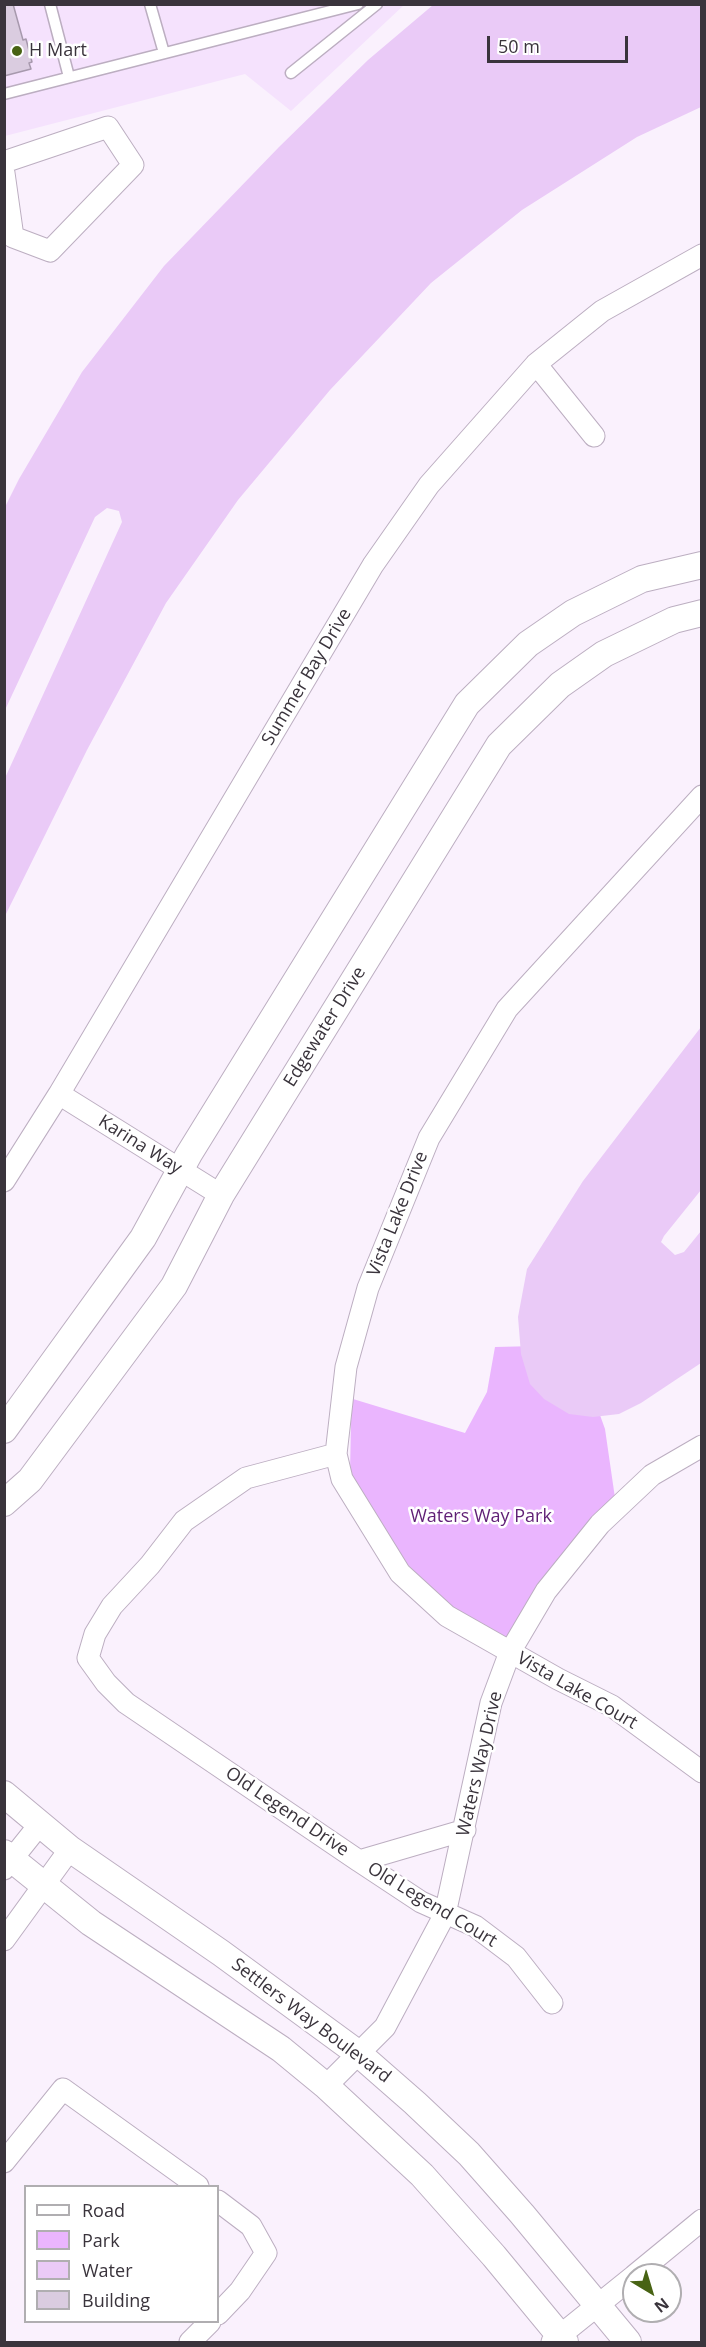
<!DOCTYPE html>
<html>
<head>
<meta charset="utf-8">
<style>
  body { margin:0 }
  #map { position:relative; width:706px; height:2347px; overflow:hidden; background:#faf1fd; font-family:"Open Sans",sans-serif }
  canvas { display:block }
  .frame { position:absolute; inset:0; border:6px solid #3a343c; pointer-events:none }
  .legend { position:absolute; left:24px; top:2185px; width:195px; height:138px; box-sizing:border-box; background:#fff; border:2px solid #b0aeb1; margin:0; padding:8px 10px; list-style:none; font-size:18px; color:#3a343c }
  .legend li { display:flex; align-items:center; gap:12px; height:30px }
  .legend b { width:30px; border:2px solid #b0aeb1 }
  .north { position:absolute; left:622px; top:2263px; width:60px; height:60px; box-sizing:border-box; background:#fff; border:2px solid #b0aeb1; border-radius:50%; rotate:142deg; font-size:16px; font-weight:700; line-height:24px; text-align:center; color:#3a343c }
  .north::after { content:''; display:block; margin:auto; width:21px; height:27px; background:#486314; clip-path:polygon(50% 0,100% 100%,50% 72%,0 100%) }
  .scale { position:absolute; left:487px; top:36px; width:141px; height:27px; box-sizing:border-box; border:3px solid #3a343c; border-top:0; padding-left:8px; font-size:18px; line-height:21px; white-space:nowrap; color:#3a343c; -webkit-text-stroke:4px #fff; paint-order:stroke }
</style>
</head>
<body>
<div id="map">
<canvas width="706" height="2347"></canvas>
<div class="frame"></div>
<ul class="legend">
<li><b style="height:8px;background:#fff"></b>Road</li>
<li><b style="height:16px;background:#eab5fe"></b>Park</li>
<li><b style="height:16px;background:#eacaf7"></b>Water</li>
<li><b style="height:16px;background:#dacce0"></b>Building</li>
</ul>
<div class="north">N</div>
<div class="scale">50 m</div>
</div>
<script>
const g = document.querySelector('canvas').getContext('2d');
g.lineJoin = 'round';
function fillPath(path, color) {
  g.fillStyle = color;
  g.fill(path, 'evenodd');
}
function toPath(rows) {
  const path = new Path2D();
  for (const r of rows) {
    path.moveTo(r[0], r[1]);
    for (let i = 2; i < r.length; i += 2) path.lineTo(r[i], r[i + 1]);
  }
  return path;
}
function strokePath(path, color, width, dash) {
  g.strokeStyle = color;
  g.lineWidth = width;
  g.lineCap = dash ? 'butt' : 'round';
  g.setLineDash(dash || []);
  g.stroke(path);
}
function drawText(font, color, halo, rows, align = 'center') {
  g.font = font + ' "Open Sans",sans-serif';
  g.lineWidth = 5;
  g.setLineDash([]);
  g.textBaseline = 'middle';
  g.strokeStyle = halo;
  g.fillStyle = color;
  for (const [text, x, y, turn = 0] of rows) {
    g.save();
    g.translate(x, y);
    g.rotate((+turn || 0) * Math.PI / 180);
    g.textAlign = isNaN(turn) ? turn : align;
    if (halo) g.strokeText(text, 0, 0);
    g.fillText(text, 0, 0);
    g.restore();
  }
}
fillPath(toPath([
  [5,5,404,5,291,111,245,74,5,136]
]), '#f5e2fd');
fillPath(toPath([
  [537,1346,596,1404,605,1429,615,1498,591,1519,537,1586,505,1640,449,1606,406,1563,350,1473,351,1421,353,1399,465,1433,487,1392,495,1347]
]), '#eab5fe');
fillPath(toPath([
  [433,5,701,5,701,107,637,137,522,210,431,283,330,390,238,500,166,603,87,750,5,916,5,778,122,522,119,511,107,508,95,517,5,710,5,507,19,479,82,372,164,266,279,147,368,60],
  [701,1027,701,1190,664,1236,661,1242,675,1255,684,1252,701,1231,701,1363,641,1403,619,1414,593,1417,569,1414,544,1399,530,1384,521,1354,518,1317,527,1269,583,1181]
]), '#eacaf7');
const building = toPath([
  [4,4,13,4,23,40,26,39,32,62,29,63,31,69,4,76,4,4]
]);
fillPath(building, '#dacce0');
strokePath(building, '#a799ad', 1.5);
const service = toPath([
  [50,4,69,77],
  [150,4,164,53],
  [291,73,377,4],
  [4,94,358,4]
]);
const minor = toPath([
  [4,162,108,127,133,165,50,251,13,237,4,173],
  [536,364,594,436],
  [702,796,507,1009,429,1138,368,1288,346,1367,336,1454,342,1479,400,1573,447,1616,558,1679,612,1706,702,1772],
  [59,1094,221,1195],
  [4,1181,59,1094,373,565,429,485,536,364,602,311,702,255],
  [336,1454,246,1478,184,1521,150,1565,112,1606,95,1634,88,1658,106,1683,126,1703,359,1861,465,1830],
  [359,1861,421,1902,475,1926,516,1957,552,2003],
  [4,1869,40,1824],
  [4,1940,70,1849],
  [326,2086,385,2027,445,1914,491,1703,510,1652,546,1591,600,1524,652,1475,702,1446],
  [4,2162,63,2089,198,2186],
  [218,2201,251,2226,266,2253,240,2291,218,2314],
  [635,2275,702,2220],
  [190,2342,210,2322],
  [552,2342,634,2276]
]);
const tertiary = toPath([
  [4,1430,143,1238,189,1154,467,704,528,644,573,613,642,579,702,565],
  [4,1503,30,1480,174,1286,221,1195,499,745,560,685,604,654,674,620,702,613],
  [4,1794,70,1849,221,1953,359,2054,415,2103,469,2154,522,2214,628,2342],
  [4,1853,91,1923,281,2049,326,2086,422,2175,494,2256,565,2342]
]);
strokePath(service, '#bcaec1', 13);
strokePath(minor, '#bcaec1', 23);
strokePath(tertiary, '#bcaec1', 28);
strokePath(service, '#fff', 10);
strokePath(minor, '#fff', 21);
strokePath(tertiary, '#fff', 26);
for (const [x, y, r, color] of [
  [17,51,6,"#486314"]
]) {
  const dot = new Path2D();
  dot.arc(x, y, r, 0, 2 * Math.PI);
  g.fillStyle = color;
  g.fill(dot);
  strokePath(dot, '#fff', 2);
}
drawText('18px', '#3a343c', '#fff', [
  ["H Mart",29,51]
], 'left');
drawText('18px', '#3a343c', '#fff', [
  ["Summer Bay Drive",307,677,-59],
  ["Edgewater Drive",325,1027,-58],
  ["Karina Way",140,1145,32],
  ["Vista Lake Drive",398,1214,-68],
  ["Vista Lake Court",577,1691,30],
  ["Waters Way Drive",480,1764,-77],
  ["Old Legend Drive",287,1812,34],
  ["Old Legend Court",432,1905,31],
  ["Settlers Way Boulevard",311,2021,37]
]);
drawText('18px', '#5f1f75', '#fff', [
  ["Waters Way Park",481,1517]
]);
</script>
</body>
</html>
